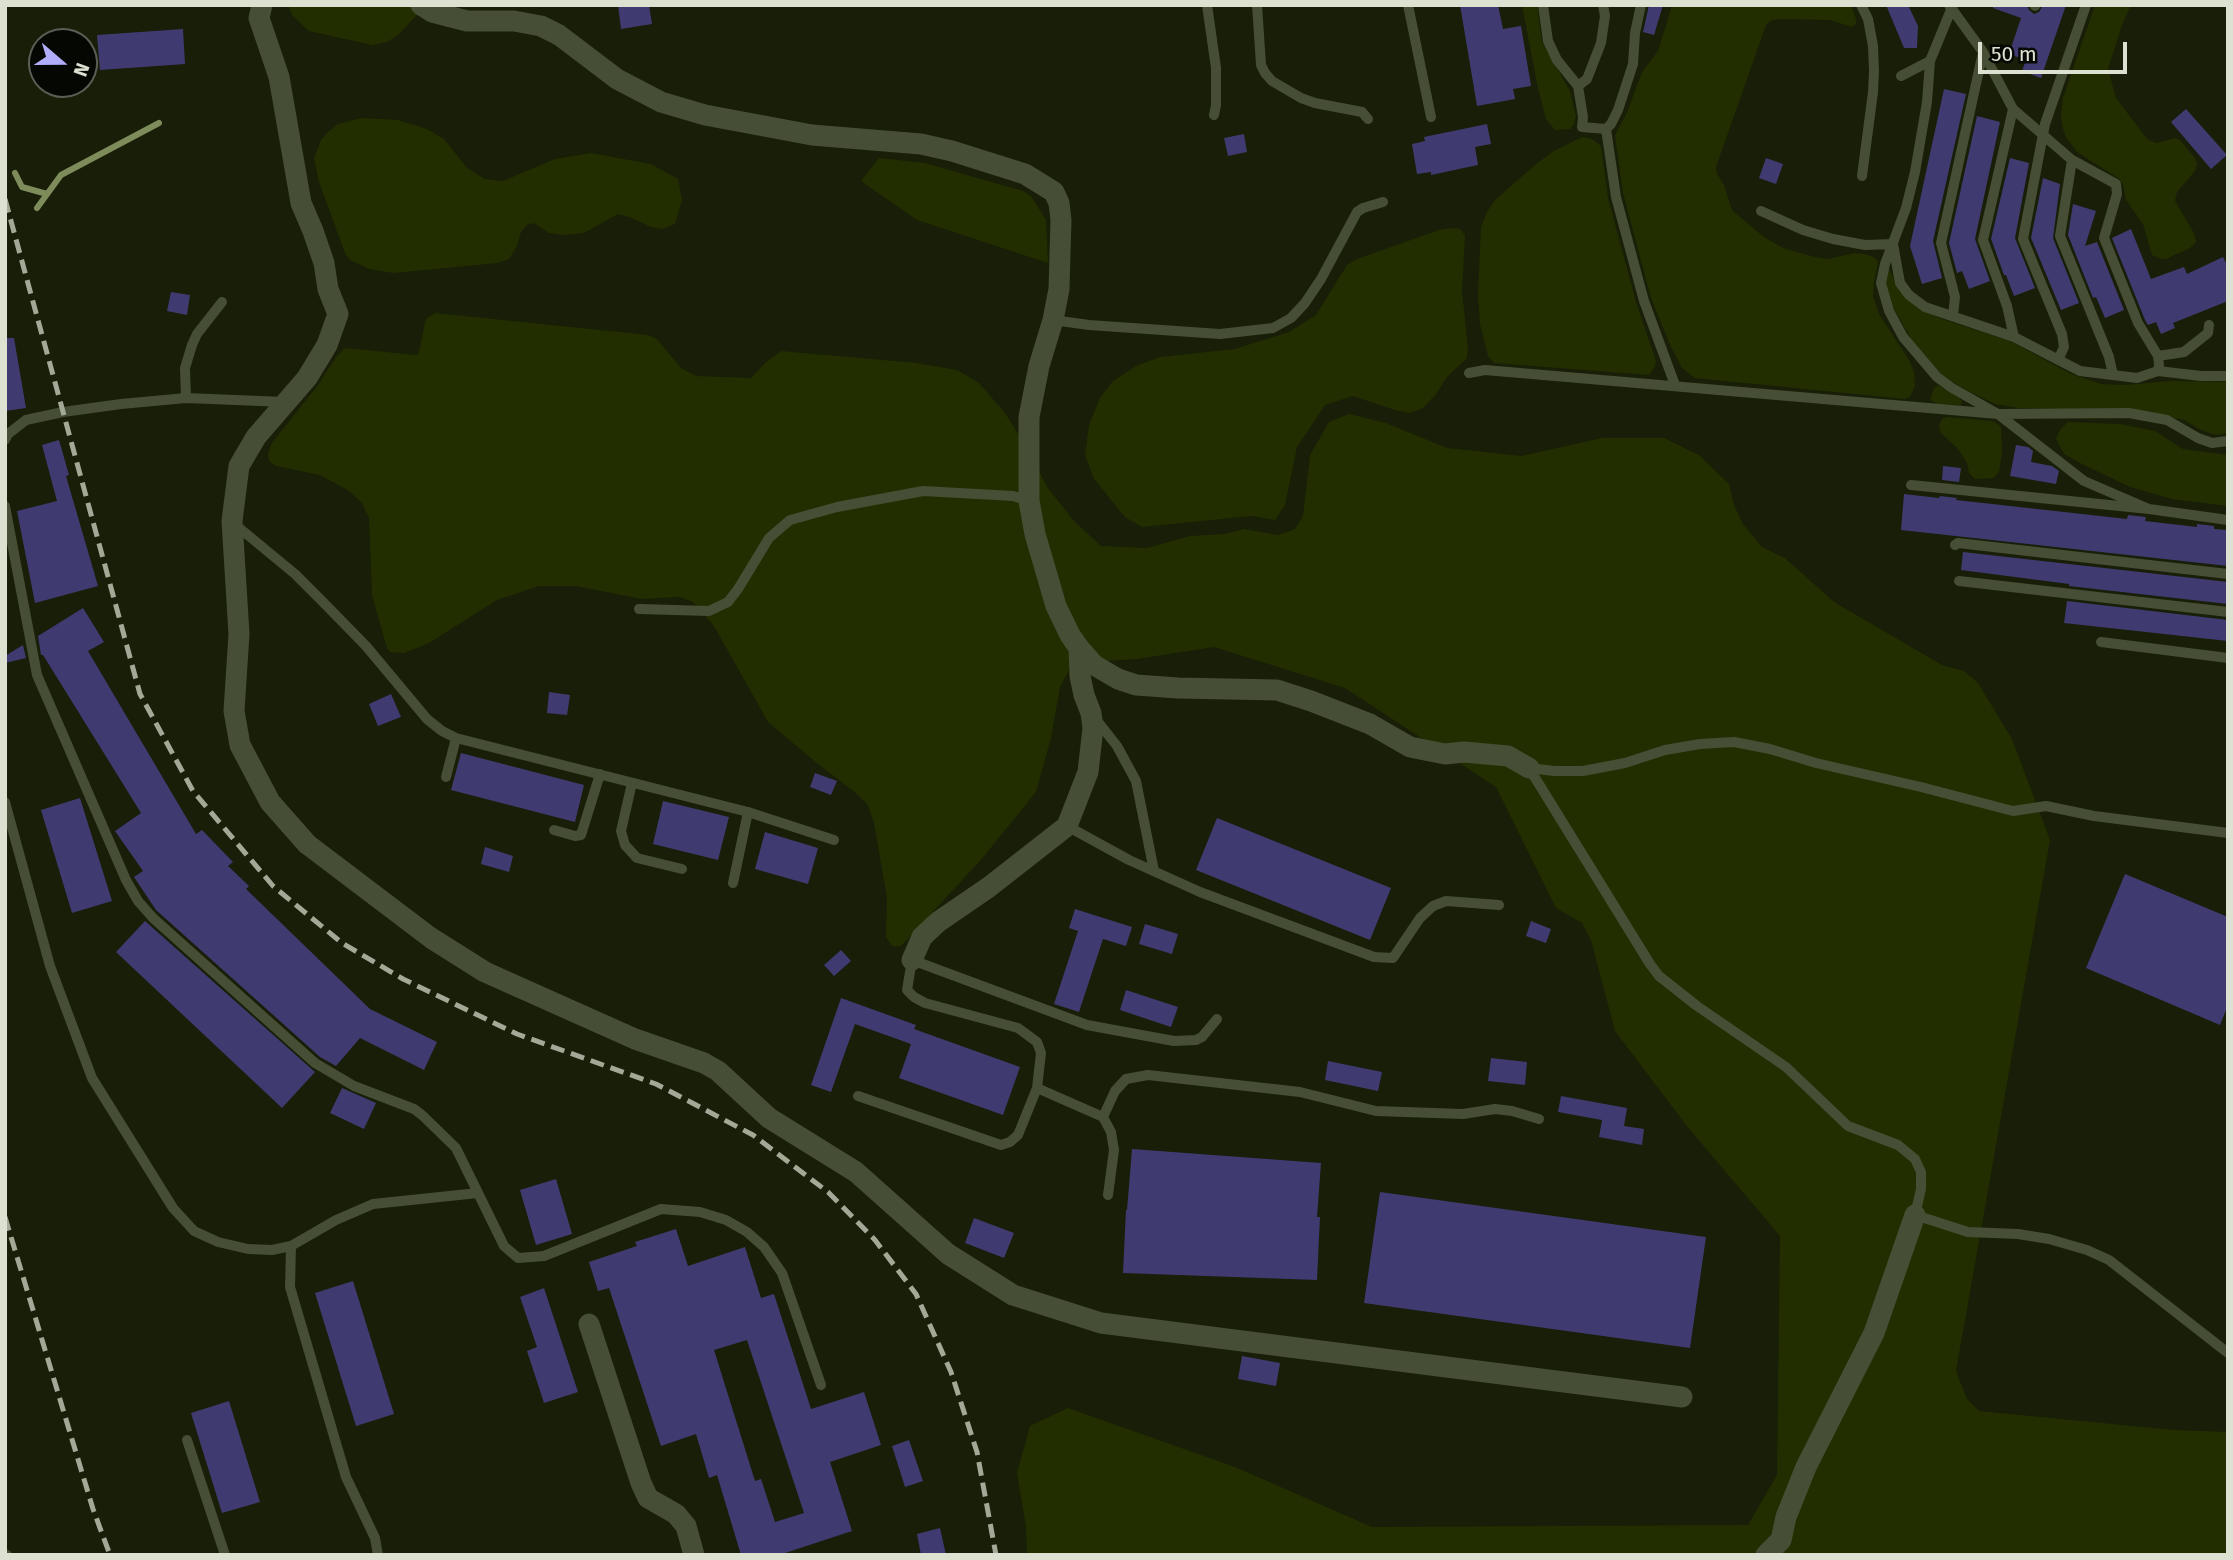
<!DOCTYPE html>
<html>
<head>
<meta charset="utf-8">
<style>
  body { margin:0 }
  #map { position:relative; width:2233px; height:1560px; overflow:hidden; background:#181e07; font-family:"Fira Sans",sans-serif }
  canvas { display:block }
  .frame { position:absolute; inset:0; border:7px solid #dce1d2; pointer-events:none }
  .north { position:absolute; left:28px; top:28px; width:70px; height:70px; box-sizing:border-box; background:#050702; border:2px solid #5b5e55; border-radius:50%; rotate:110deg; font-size:19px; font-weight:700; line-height:28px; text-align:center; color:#dce1d2 }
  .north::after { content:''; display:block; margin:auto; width:24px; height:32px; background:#b0aefa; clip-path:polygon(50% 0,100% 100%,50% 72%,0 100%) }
  .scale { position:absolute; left:1978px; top:42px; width:149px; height:32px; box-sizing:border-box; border:4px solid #dce1d2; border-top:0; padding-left:9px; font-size:21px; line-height:24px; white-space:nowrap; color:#dce1d2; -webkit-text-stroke:5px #050702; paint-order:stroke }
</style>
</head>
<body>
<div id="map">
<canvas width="2233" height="1560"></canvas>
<div class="frame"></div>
<div class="north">N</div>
<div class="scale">50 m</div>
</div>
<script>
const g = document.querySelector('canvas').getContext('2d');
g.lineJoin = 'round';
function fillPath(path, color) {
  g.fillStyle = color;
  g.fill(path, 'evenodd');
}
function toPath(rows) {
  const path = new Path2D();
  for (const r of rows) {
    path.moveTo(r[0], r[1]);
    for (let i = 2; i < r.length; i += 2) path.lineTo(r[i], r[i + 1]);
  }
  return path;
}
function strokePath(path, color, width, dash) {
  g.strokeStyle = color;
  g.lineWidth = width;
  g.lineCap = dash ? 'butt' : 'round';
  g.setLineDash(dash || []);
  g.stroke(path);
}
fillPath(toPath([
  [288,5,423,5,423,9,398,35,387,42,372,45,309,31,292,15],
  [1522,5,1537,5,1542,42,1570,91,1576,116,1574,124,1570,129,1555,130,1546,119,1537,84],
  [1672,5,1851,5,1856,19,1856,24,1852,27,1830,20,1777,19,1770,21,1766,25,1716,167,1717,174,1724,185,1732,210,1764,237,1783,248,1815,257,1828,259,1855,253,1866,254,1875,258,1878,262,1874,282,1873,296,1879,314,1909,360,1914,372,1915,386,1910,397,1905,399,1695,378,1682,368,1671,347,1651,298,1623,193,1615,135,1626,115,1642,72,1658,51],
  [2095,5,2131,5,2122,25,2108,69,2116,98,2148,140,2157,143,2175,138,2180,140,2195,158,2197,163,2195,171,2177,192,2175,201,2194,233,2196,242,2190,248,2166,259,2161,259,2152,255,2143,224,2126,200,2123,184,2118,178,2077,152,2066,137,2063,129,2061,115,2063,98],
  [362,118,398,120,427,129,444,139,467,168,485,179,503,181,555,159,591,153,651,164,678,179,682,200,675,224,662,229,651,227,632,218,618,214,584,233,564,235,549,233,534,223,527,225,521,232,517,246,509,259,498,263,393,273,369,269,350,260,345,253,319,182,314,158,321,140,328,132,338,124],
  [1582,137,1592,139,1601,146,1608,198,1636,302,1656,361,1655,367,1649,375,1494,363,1488,356,1480,324,1478,294,1481,227,1487,212,1495,200,1536,164,1554,151],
  [879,158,925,163,1023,191,1031,196,1046,220,1048,263,917,220,861,181],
  [1452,228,1460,229,1465,235,1462,291,1468,348,1467,358,1446,378,1437,393,1423,408,1410,413,1395,410,1353,396,1325,405,1297,447,1285,505,1275,520,1251,516,1142,527,1125,517,1094,479,1085,455,1089,425,1100,398,1112,382,1136,366,1160,357,1235,349,1289,332,1316,315,1347,265,1357,259,1439,230],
  [1889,269,1896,283,1919,309,1942,319,2010,341,2071,374,2101,384,2124,385,2171,381,2228,382,2228,433,2216,435,2201,430,2184,420,2141,411,2019,408,1995,404,1968,391,1943,376,1913,342,1890,302,1885,277],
  [435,313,648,335,657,339,681,368,696,376,751,378,765,363,781,351,916,363,957,370,979,383,1005,413,1031,454,1047,487,1074,521,1101,546,1147,548,1190,536,1225,534,1244,529,1278,535,1295,529,1303,516,1310,455,1329,422,1349,414,1386,423,1447,448,1521,456,1602,438,1664,438,1699,455,1729,484,1734,505,1743,524,1762,547,1785,558,1834,602,1942,665,1964,671,1978,683,2012,739,2050,840,1956,1371,1967,1399,1979,1411,2174,1430,2228,1432,2228,1555,1027,1555,1026,1527,1017,1473,1030,1426,1068,1408,1235,1467,1372,1527,1748,1525,1777,1475,1780,1236,1686,1125,1615,1031,1591,940,1582,923,1556,908,1496,787,1345,688,1214,647,1137,659,1073,663,1060,687,1051,738,1036,792,980,861,901,946,892,946,886,937,887,898,874,823,868,805,857,794,813,760,768,722,714,626,693,602,680,597,642,599,576,586,539,586,497,600,429,643,404,653,390,652,387,648,372,595,369,518,362,503,349,491,320,475,276,466,269,461,268,453,272,443,318,385,336,357,345,348,417,355,419,352,425,323,427,318],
  [1938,385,1958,397,1962,401,1961,405,1937,404,1930,400,1934,388],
  [1948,417,1992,421,2001,426,2002,452,1999,472,1994,478,1975,479,1969,473,1967,463,1958,449,1940,432,1939,425,1942,419],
  [2068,422,2120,424,2155,431,2183,449,2228,455,2228,506,2172,499,2130,487,2082,464,2064,454,2056,439,2060,430]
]), '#222e00');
strokePath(toPath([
  [15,173,22,187,47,194],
  [37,208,61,175,159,123]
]), '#7e8c5b', 6);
fillPath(toPath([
  [618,5,649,5,652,24,621,29],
  [1460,5,1498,5,1503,29,1521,26,1531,86,1513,89,1515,99,1477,106],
  [1649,5,1663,5,1654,35,1643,32],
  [1886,5,1908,5,1918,26,1917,48,1904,48],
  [1993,5,2027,5,2029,10,2034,14,2039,12,2043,5,2066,5,2041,78,2022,71,2026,60,2009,54,2021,18,1993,8],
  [183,29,185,64,100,70,97,35],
  [1944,89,1966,94,1933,241,1942,278,1922,284,1910,246],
  [2186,109,2227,155,2211,169,2171,122],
  [1977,116,2000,122,1975,239,1990,281,1969,289,1962,271,1957,273,1949,243],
  [1487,124,1491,144,1475,147,1478,165,1431,175,1431,172,1417,174,1412,144,1425,141,1424,137],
  [1244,134,1247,152,1228,156,1224,138],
  [1766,158,1783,164,1776,184,1759,178],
  [2010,158,2029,163,2015,238,2035,288,2014,296,2006,275,2004,275,1991,239],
  [2043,178,2060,184,2053,238,2079,303,2061,310,2031,238],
  [2073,204,2096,211,2085,246,2097,242,2124,310,2105,318,2096,297,2093,298,2068,235],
  [2131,229,2151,279,2184,267,2187,274,2223,257,2228,267,2228,301,2173,323,2175,328,2161,334,2156,322,2148,325,2145,320,2112,238],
  [171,292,190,295,187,315,167,311],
  [5,338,14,338,26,408,5,411],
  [59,440,69,475,66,476,98,586,35,603,17,511,57,501,42,445],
  [2016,445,2028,447,2033,451,2031,462,2052,466,2059,471,2056,484,2010,476],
  [1943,466,1961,468,1959,482,1942,480],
  [1904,494,1939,498,1940,496,1957,498,1956,500,2127,519,2128,515,2146,517,2145,521,2197,527,2197,524,2214,526,2214,529,2228,530,2228,566,1901,530],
  [1963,552,2228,582,2228,604,2069,586,2069,584,1961,570],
  [2067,601,2228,620,2228,641,2064,623],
  [83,608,104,642,88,651,196,834,202,830,233,862,228,866,249,886,246,889,370,1009,437,1042,424,1070,360,1038,336,1066,320,1057,156,910,134,877,143,871,115,831,141,813,43,655,41,655,38,636],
  [23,645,26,658,5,663,5,656],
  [549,692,570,695,567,715,547,713],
  [391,694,401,717,378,726,369,704],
  [461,753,584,785,575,822,451,790],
  [815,773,837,781,831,795,810,787],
  [80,798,112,901,72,913,41,810],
  [663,801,729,817,718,860,653,844],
  [1217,818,1391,888,1370,940,1196,870],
  [765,832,818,848,808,884,755,869],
  [485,847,513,856,509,872,481,864],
  [2125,874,2228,917,2228,1005,2220,1025,2086,968],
  [1075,909,1132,927,1126,946,1103,939,1079,1012,1054,1004,1078,931,1069,928],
  [145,921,315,1072,282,1108,116,952],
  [1531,921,1551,929,1546,943,1526,936],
  [1145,924,1178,934,1172,954,1139,944],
  [841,950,851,961,834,976,824,965],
  [1126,990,1178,1007,1171,1027,1120,1010],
  [841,998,916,1025,914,1029,1020,1067,1003,1115,899,1078,911,1044,855,1024,831,1092,811,1085],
  [1491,1058,1527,1062,1525,1085,1488,1081],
  [1328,1061,1382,1072,1378,1091,1325,1080],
  [342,1088,376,1103,364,1129,330,1113],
  [1561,1096,1627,1108,1624,1126,1644,1129,1642,1145,1599,1137,1602,1120,1558,1112],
  [1132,1149,1321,1163,1317,1217,1320,1217,1317,1280,1123,1273,1126,1210,1127,1210],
  [556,1179,572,1234,536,1245,520,1190],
  [1380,1192,1706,1237,1690,1348,1364,1303],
  [974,1218,1014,1233,1004,1258,965,1243],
  [676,1229,688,1266,745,1247,761,1298,774,1294,811,1409,864,1392,881,1445,830,1462,852,1531,779,1555,741,1555,717,1475,709,1478,696,1434,661,1446,609,1288,598,1291,589,1262,637,1246,635,1242],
  [747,1340,804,1513,775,1522,761,1479,755,1481,714,1350],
  [353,1281,394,1414,356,1426,315,1293],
  [544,1288,578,1392,544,1403,527,1351,537,1347,520,1297],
  [1242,1356,1280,1363,1276,1386,1238,1379],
  [229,1401,260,1502,222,1513,191,1413],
  [909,1440,923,1481,905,1487,892,1446],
  [940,1528,946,1555,921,1555,917,1534]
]), '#3f3b71');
strokePath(toPath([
  [1207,5,1216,68,1216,105,1214,115],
  [1257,5,1261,65,1265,73,1272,81,1301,98,1315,103,1362,112,1368,119],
  [1408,5,1431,117],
  [1543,5,1548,41,1557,60,1578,86,1583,117,1582,127,1606,129,1616,197,1644,301,1675,385],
  [1861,5,1868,19,1873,46,1874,71,1873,92,1862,176],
  [1949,5,1983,52,2013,109,2072,160,2116,184,2117,194,2104,238,2138,323,2158,356,2159,365,2158,371],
  [1953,5,1930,61,1927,102,1915,172,1906,208,1885,264,1881,283,1889,311,1903,337,1937,377,1952,388,1998,414,2084,481,2149,509],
  [2035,6,2035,5],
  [1901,76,1930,61],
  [1578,86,1587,79,1601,43,1605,16,1603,5],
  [2013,109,1983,240,2007,306,2014,337],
  [1606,129,1611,124,1618,110,1633,64,1635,33,1641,5],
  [2072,160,2060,236,2109,357,2113,375],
  [1761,211,1803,230,1833,239,1865,245,1893,244,1900,283,1909,295,1925,307,2014,337,2080,371,2137,378,2158,371,2201,376,2228,376],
  [1953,316,1955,297,1941,243,1983,52],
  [1053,320,1089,325,1220,334,1273,328,1291,318,1305,303,1321,279,1357,212,1363,208,1383,202],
  [2158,356,2184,352,2208,333,2209,325],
  [2058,360,2064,347,2062,334,2023,239,2045,124,2086,5],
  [1469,373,1485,370,1998,414,2129,413,2167,420,2198,438,2212,443,2228,441],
  [186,398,185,368,192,345,197,334,222,302],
  [5,440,8,434,26,420,63,412,121,404,186,398,285,402],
  [1911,485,2149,509,2228,520],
  [5,506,37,675,126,880,138,901,153,918,315,1063,354,1086,414,1109,422,1115,456,1148,504,1246,518,1258,544,1256,661,1209,700,1212,726,1220,747,1232,764,1247,782,1273,821,1385],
  [232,522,295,574,323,602,366,646,427,719,442,731,456,738,748,812,834,840],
  [1955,545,1958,543,2228,574],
  [1959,581,2228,612],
  [639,609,709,611,728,602,738,589,769,538,790,520,837,507,923,491,1013,496,1029,501],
  [2101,642,2228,658],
  [1095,718,1117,746,1136,781,1154,871],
  [1529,768,1650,964,1659,976,1697,1006,1786,1067,1848,1126,1898,1145,1915,1159,1921,1172,1921,1189,1915,1215,1968,1232,2018,1234,2049,1239,2087,1250,2109,1260,2228,1353],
  [1529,768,1554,771,1583,771,1625,763,1665,750,1700,744,1734,742,1770,749,1816,763,1921,787,2013,811,2046,806,2094,816,2228,833],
  [446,777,456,738],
  [632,783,621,831,625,845,637,858,682,869],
  [5,802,50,966,92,1078,173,1208,194,1231,218,1242,248,1249,272,1250,291,1246,336,1220,373,1204,478,1193],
  [1067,826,1129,860,1200,892,1374,957,1393,958,1420,918,1433,906,1446,901,1499,905],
  [554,830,575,836,581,835,600,774],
  [733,883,748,812],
  [1037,1088,1103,1117,1111,1132,1114,1150,1108,1195],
  [858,1096,1001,1145,1010,1142,1018,1135,1037,1088,1041,1053,1037,1042,1018,1028,925,1003,914,997,907,990,912,960,1087,1025,1174,1041,1196,1040,1202,1037,1217,1019],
  [1103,1117,1115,1091,1126,1079,1148,1075,1300,1092,1376,1111,1463,1114,1495,1109,1512,1111,1539,1119],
  [291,1246,290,1287,346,1477,375,1538,378,1555],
  [187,1440,225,1555],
  [5,1554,7,1555]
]), '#464e35', 10);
strokePath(toPath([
  [262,5,259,18,279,77,301,203,313,231,324,263,328,289,338,314,327,345,307,378,256,437,239,466,232,521,239,634,234,711,240,745,270,802,307,844,431,938,485,972,635,1039,704,1063,718,1071,769,1118,856,1172,948,1254,1013,1295,1101,1323,1682,1397],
  [421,5,432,12,467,21,514,21,541,26,559,35,617,79,661,102,705,115,812,135,921,144,952,151,1025,174,1054,192,1059,203,1061,220,1059,289,1053,320,1039,366,1029,417,1029,501,1035,534,1056,606,1070,635,1079,648,1080,676,1084,695,1091,713,1093,728,1088,772,1067,826,989,887,938,922,922,937,912,960],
  [1079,648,1094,665,1118,679,1136,685,1178,688,1277,690,1311,701,1370,724,1410,747,1445,754,1464,752,1508,756,1529,768],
  [589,1324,641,1483,648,1498,676,1514,686,1526,694,1555],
  [1766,1555,1781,1540,1786,1517,1806,1467,1874,1333,1915,1215]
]), '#464e35', 21);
strokePath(toPath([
  [5,199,140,694,193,791,273,886,342,943,403,979,517,1034,656,1084,753,1135,828,1192,875,1240,916,1294,951,1372,977,1452,996,1555],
  [5,1217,93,1509,110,1555]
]), '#a3a997', 5, [14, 7]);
</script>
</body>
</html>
